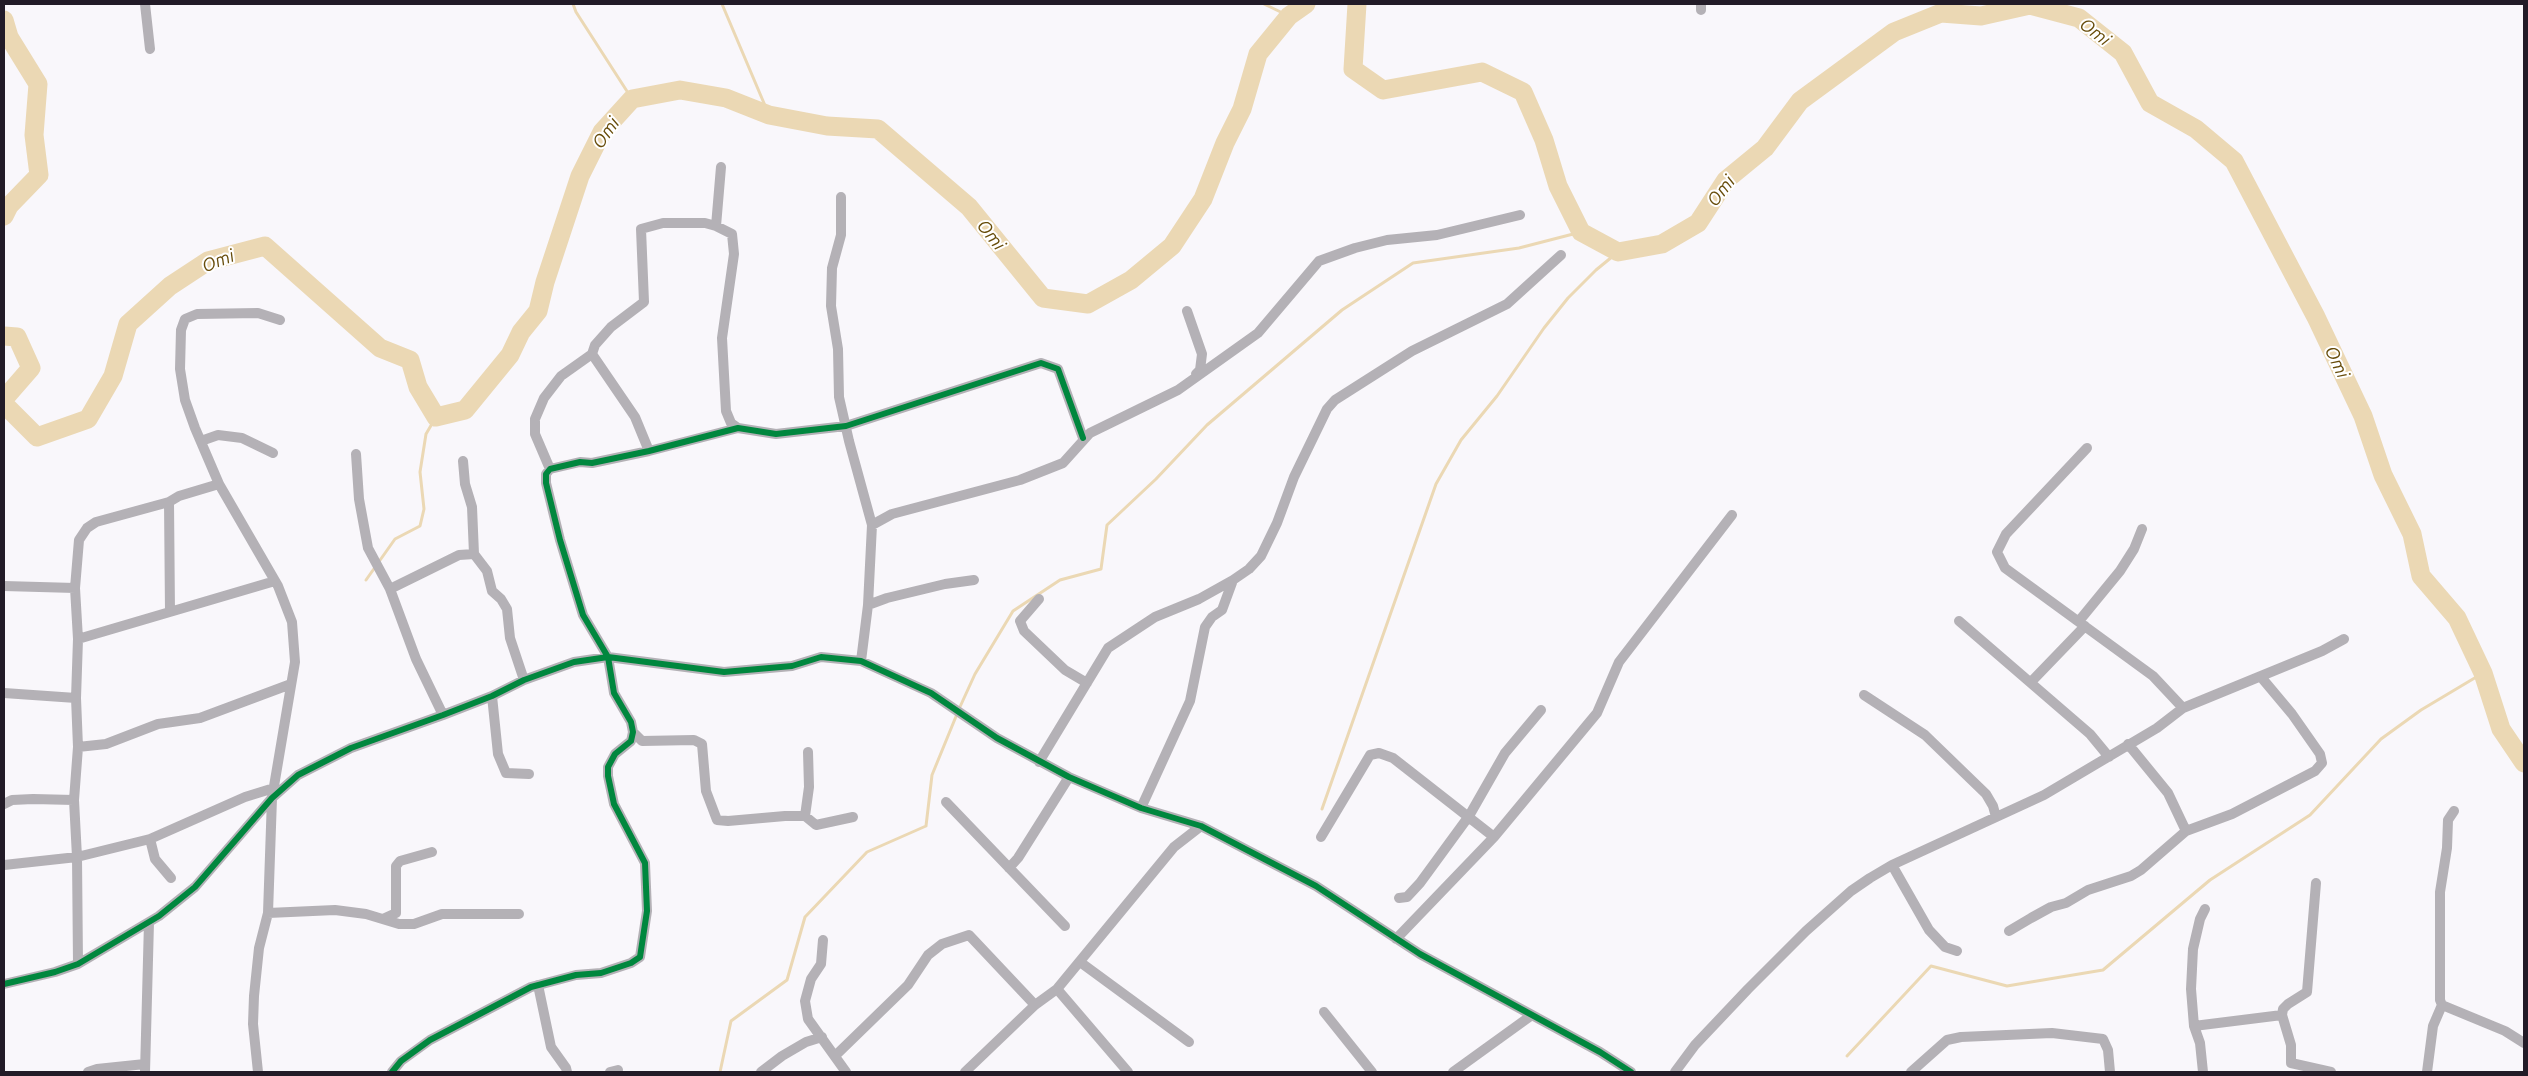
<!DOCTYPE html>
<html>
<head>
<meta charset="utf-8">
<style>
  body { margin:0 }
  #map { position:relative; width:2528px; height:1076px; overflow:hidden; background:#f9f7fb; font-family:Ubuntu,sans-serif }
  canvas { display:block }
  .frame { position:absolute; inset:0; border:5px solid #221b27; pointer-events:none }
</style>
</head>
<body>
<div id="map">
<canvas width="2528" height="1076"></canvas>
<div class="frame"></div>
</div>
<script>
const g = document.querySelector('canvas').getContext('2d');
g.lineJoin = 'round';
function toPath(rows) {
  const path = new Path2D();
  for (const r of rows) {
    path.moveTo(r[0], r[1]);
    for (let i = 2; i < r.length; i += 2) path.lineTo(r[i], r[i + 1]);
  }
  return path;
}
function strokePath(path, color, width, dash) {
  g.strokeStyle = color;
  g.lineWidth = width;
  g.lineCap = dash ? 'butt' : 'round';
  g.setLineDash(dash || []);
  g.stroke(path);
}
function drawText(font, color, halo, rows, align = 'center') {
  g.font = font + ' Ubuntu,sans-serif';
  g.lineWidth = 4;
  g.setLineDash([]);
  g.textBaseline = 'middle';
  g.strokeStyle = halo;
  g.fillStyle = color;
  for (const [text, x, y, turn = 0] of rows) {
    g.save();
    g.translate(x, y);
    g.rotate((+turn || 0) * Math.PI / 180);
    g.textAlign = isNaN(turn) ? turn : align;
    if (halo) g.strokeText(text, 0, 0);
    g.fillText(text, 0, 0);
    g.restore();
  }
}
strokePath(toPath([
  [573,4,576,12,632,99],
  [722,4,769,115],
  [1264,4,1289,16],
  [366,580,395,539,420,526,424,509,420,472,426,434,436,417],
  [959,709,975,674,1013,611,1060,580,1101,569,1107,525,1156,479,1207,425,1342,310,1413,263,1519,248,1581,232],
  [1322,809,1436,484,1461,440,1497,396,1544,328,1568,298,1596,270,1618,252],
  [1847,1056,1931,966,2007,986,2103,970,2210,880,2310,815,2381,739,2421,710,2483,673],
  [720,1072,731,1021,787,980,805,917,867,852,926,826,932,775,957,714]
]), '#ebd8b4', 3);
strokePath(toPath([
  [1357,4,1353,69,1383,90,1482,72,1523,92,1544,140,1558,186,1581,232,1618,252,1662,244,1698,223,1726,180,1765,148,1800,101,1894,32,1941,13,1981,16,2030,5,2079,18,2123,53,2150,103,2196,129,2234,161,2316,317,2363,416,2383,475,2412,534,2421,576,2457,618,2483,673,2501,729,2524,763],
  [4,20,9,37,38,84,34,135,39,175,9,206,4,216],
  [4,336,17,337,31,368,4,399],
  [4,404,37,437,88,419,113,376,128,324,170,286,208,261,265,246,380,348,410,360,418,387,436,417,465,410,510,355,521,332,538,311,545,282,580,176,602,132,632,99,680,90,726,98,769,115,827,126,878,129,969,207,1043,298,1088,304,1131,280,1172,246,1203,199,1225,143,1242,109,1258,54,1289,16,1306,4]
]), '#ebd8b4', 19);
strokePath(toPath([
  [145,4,150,49],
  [1701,10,1701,4],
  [841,197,841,235,832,268,831,306,838,349,839,397,849,441,872,525,868,605,861,661],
  [716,226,721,167],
  [1187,311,1202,354,1200,370,1196,374],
  [201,441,218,435,242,438,273,453],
  [2087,448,2006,534,1997,552,2005,568,2153,676,2183,708],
  [649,451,635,417,592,354,595,345,611,327,644,302,641,229,663,223,705,223,716,226,732,234,734,254,722,338,726,411,731,423,738,428],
  [356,454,359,499,368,548,390,589,416,659,443,715],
  [463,461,465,484,472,507,474,554],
  [550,469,535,434,535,419,544,398,561,376,592,354],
  [872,525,892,514,1020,480,1063,463,1090,433,1178,390,1258,333,1319,261,1355,248,1387,240,1437,235,1520,215],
  [4,586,75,588],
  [390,589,459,555,474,554,487,571,492,591,501,599,507,609,510,638,524,680],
  [1039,599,1020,621,1024,631,1065,670,1087,683],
  [868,605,887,598,945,584,974,580],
  [170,612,169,502,179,496,219,484],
  [1959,621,2090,734,2109,757],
  [2079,621,2120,571,2134,549,2142,529],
  [78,639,275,581],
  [2031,682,2085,626],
  [4,693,76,698],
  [1864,695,1925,735,1986,794,1993,806,1996,817],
  [492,696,498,754,506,773,529,774],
  [633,732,642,741,694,740,702,744,706,791,717,820,728,821,785,816,805,816,816,825,853,817],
  [2128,744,2168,793,2186,831],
  [78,747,106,744,158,724,200,718,291,684],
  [1039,762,1108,648,1155,617,1199,599,1233,580,1249,569,1261,556,1277,523,1294,477,1327,409,1335,400,1412,351,1507,304,1561,255],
  [946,802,1065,926],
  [4,804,12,800,33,799,74,800],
  [1141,808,1190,701,1205,627,1212,617,1222,610,1233,580],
  [805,816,809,787,808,752],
  [1321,837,1370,755,1379,753,1393,758,1494,837],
  [150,839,155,859,171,878],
  [4,865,77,857,150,839,245,797,274,788],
  [1892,865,1929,930,1945,947,1957,951],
  [1009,868,1018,858,1069,777],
  [2316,883,2307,992,2288,1004,2283,1009,2282,1015,2291,1045,2291,1063,2331,1072],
  [1399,898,1407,897,1420,883,1469,816,1505,753,1541,710],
  [268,913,335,910,366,914,399,924,414,924,442,914,519,914],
  [385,918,396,913,396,866,400,861,432,852],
  [2009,931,2031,918,2051,907,2066,903,2088,890,2131,876,2141,870,2186,831,2232,814,2315,771,2322,763,2320,754,2292,714,2261,677],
  [1396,939,1494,837,1597,713,1619,662,1732,515],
  [823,940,821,964,811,979,805,1001,808,1019,846,1072],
  [1080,962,1189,1042],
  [78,964,77,857,74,800,78,747,76,698,78,639,75,588,79,540,87,528,96,522,169,502],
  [4,984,55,972,78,964,159,916,195,887,272,798,298,775,351,748,443,715,492,696,524,680,574,662,608,657,724,672,792,666,821,657,861,661,931,693,997,738,1069,777,1141,808,1201,826,1316,886,1420,954,1600,1052,1631,1072],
  [538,985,551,1047,566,1068,567,1072],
  [1057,989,1128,1072],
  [2442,1005,2505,1031,2524,1043],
  [1324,1012,1372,1072],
  [2194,1026,2282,1015],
  [836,1055,908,985,928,955,942,944,969,935,1035,1005],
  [88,1072,97,1069,145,1064],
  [145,1072,149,922],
  [258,1072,253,1024,254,996,259,948,268,913,272,798,295,662,292,622,278,586,219,484,195,428,185,400,180,369,181,330,185,319,197,314,258,313,280,320],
  [392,1072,401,1061,430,1040,531,987,576,975,601,973,631,963,640,957,647,911,645,863,614,804,608,776,608,767,615,754,631,741,633,732,631,722,614,693,608,657,583,615,560,540,546,483,546,474,550,469,580,462,592,463,649,451,738,428,776,434,846,426,1041,363,1058,369,1083,438],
  [610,1072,618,1070],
  [761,1072,782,1056,806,1042,822,1037],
  [965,1072,1035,1005,1057,989,1174,847,1201,826],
  [1453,1072,1532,1015],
  [1675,1072,1695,1045,1748,989,1806,931,1851,891,1870,878,1892,865,2044,795,2157,728,2183,708,2322,651,2344,639],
  [1911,1072,1947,1040,1961,1037,2052,1033,2103,1039,2108,1050,2110,1072],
  [2203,1072,2200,1043,2194,1026,2191,989,2193,949,2200,919,2205,909],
  [2427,1072,2433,1026,2442,1005,2440,1000,2440,892,2447,848,2448,820,2454,811]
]), '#b4b1b6', 10);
strokePath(toPath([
  [4,984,55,972,78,964,159,916,195,887,272,798,298,775,351,748,443,715,492,696,524,680,574,662,608,657,724,672,792,666,821,657,861,661,931,693,997,738,1069,777,1141,808,1201,826,1316,886,1420,954,1600,1052,1631,1072],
  [392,1072,401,1061,430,1040,531,987,576,975,601,973,631,963,640,957,647,911,645,863,614,804,608,776,608,767,615,754,631,741,633,732,631,722,614,693,608,657,583,615,560,540,546,483,546,474,550,469,580,462,592,463,649,451,738,428,776,434,846,426,1041,363,1058,369,1083,438]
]), '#00873e', 6);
drawText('italic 18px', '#674c0a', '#fff', [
  ["Omi",2095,32,37],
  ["Omi",606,133,-55],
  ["Omi",1721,191,-52],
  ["Omi",991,235,51],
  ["Omi",218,261,-21],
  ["Omi",2337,362,65]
]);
</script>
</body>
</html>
